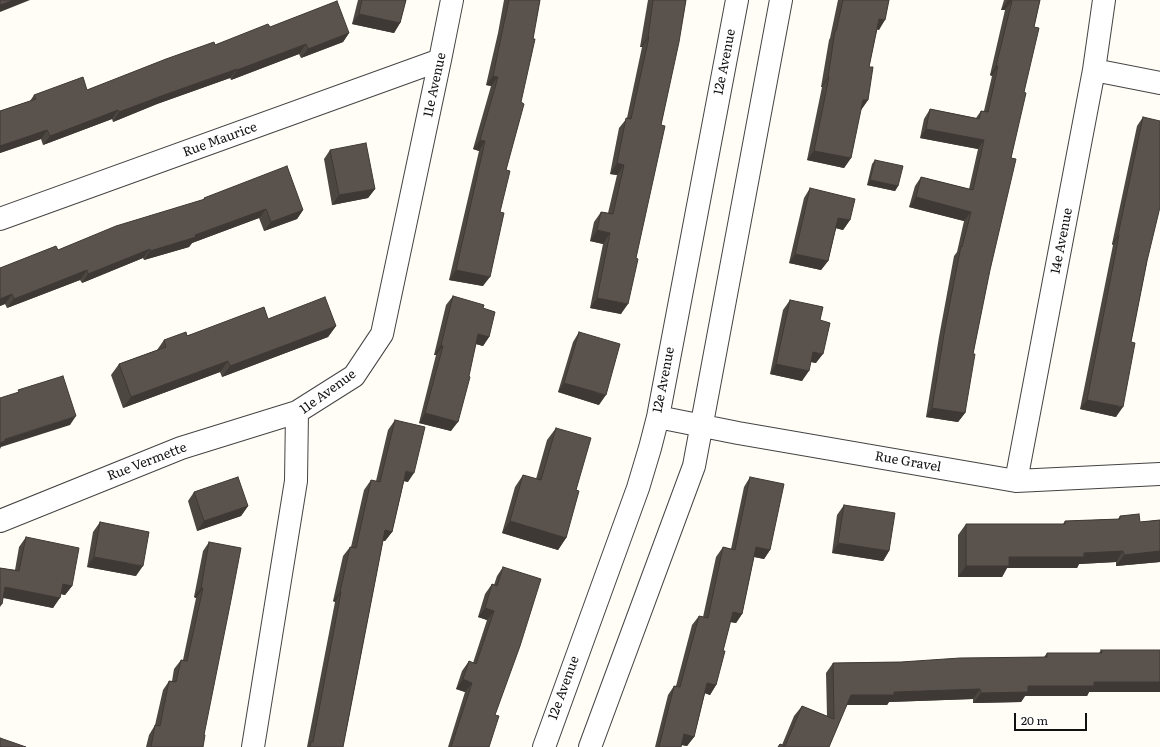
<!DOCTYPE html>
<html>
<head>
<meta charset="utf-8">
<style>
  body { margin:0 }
  #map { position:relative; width:1160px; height:747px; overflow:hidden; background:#fffdf5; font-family:Literata,serif }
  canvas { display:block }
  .scale { position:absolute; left:1014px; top:713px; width:73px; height:18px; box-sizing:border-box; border:2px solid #111; border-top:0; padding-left:5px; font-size:12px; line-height:14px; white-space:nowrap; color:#111; -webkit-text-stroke:3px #fff; paint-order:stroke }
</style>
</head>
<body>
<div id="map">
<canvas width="1160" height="747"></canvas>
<div class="scale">20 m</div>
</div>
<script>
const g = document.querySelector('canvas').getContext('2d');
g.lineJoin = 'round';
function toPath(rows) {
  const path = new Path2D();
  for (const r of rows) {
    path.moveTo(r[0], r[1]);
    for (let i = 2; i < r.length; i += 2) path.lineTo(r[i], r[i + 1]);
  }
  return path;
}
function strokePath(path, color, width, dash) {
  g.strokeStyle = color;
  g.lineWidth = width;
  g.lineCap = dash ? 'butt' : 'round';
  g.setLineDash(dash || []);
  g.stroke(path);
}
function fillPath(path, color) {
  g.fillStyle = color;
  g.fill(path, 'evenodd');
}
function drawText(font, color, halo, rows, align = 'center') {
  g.font = font + ' Literata,serif';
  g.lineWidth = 4;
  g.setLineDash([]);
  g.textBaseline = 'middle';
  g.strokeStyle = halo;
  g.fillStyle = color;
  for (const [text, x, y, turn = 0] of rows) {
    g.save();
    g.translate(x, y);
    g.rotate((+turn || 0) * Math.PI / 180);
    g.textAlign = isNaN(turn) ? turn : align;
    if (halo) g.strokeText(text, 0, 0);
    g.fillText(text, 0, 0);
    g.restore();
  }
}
const minor = toPath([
  [1094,70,1160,83],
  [0,219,440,60],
  [658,417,738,433,1016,481,1160,474],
  [1016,481,1094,70,1104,0],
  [0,521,181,448,297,412],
  [253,747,296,481,297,412,354,376,382,334,440,60,452,0],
  [544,747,638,488,650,448,658,417,737,0],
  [590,747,694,466,781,0]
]);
strokePath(minor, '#444', 24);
strokePath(minor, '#fff', 22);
fillPath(toPath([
  [358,0,406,0,400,23,394,33,352,24],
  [504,0,540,0,506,170,483,286,449,280,479,151,473,149,491,86,486,85,498,33],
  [648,0,686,0,661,125,621,314,590,308,603,244,590,241,594,222,601,212,608,213,617,175,610,174,619,128,627,118,642,47,640,47],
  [838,0,889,0,879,30,877,29,869,67,868,100,861,110,860,110,851,158,844,168,807,160,822,87,821,87,829,40,830,38],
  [1004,0,1040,0,1034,27,1024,92,973,354,965,413,958,422,926,417,939,337,954,256,957,252,964,221,909,207,915,186,921,177,969,189,978,149,920,138,924,119,930,109,976,118,981,111,984,111,992,76,990,75,1005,10,1001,10],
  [270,27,349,33,343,42,301,58,299,54,231,80,230,78,157,104,113,122,112,119,43,145,41,139,0,153,0,111,30,101,34,95,87,90,215,45],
  [1143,117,1147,261,1131,342,1116,417,1080,409,1113,245,1112,244,1137,126],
  [330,150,375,189,368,198,332,205,324,159],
  [875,160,898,186,895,191,867,185,872,164],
  [810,188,850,220,843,230,836,228,828,261,821,270,789,263,804,198],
  [204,198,303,210,297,219,264,231,259,218,192,243,189,247,144,260,143,258,82,283,80,280,7,308,5,304,0,306,0,268,58,250,203,200],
  [453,296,483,308,489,337,483,346,476,344,451,431,419,423,436,355,434,355,446,305],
  [790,300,820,320,816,363,811,362,802,381,770,374,783,310],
  [268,319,336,326,328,337,222,377,220,372,123,408,111,375,119,364,157,350,164,340],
  [579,332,599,405,558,392,573,342],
  [395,420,408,482,404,481,392,532,385,541,383,541,368,618,343,747,307,747,335,602,333,601,343,556,350,547,351,547,364,490,371,480,376,481,388,430],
  [556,428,576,490,566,538,558,550,502,533,515,487,523,475,536,479,547,440],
  [750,477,770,550,764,559,754,557,742,614,736,623,730,622,723,651,716,685,710,695,705,693,694,737,687,746,681,745,681,747,655,747,668,695,674,686,676,686,692,625,699,616,703,617,716,557,723,547,731,549,744,487],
  [194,492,248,506,241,516,197,531,188,501],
  [844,505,889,551,883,561,832,553,837,515],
  [1120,516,1140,522,1160,520,1160,562,1116,566,1116,562,1079,564,1077,568,1007,568,1002,577,958,577,958,535,966,524,1063,524,1065,521,1118,519],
  [100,522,136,576,87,567,93,532],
  [26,537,72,586,65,595,61,594,53,608,3,598,2,604,0,607,0,568,15,570,19,547],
  [209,542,204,735,203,747,146,747,149,735,155,725,163,690,169,681,172,681,174,669,181,660,183,660,196,598,194,597,203,551],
  [503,567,495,715,489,747,448,747,465,692,456,689,462,671,469,661,473,663,487,620,478,617,485,594,492,584,494,585,497,576],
  [1101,650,1160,650,1160,692,1089,692,1087,696,1025,696,1021,702,973,703,973,699,889,702,887,705,846,705,829,747,778,747,780,744,782,745,794,716,802,706,827,716,826,673,833,663,901,662,1044,657,1047,653,1099,653]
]), '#4d4742');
fillPath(toPath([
  [13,0,30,0,0,12,0,5],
  [1008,0,1012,1,1005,10,1001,10],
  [359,14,400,23,394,33,352,24],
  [879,19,885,20,879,30,872,28],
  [349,33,343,42,301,58,308,49],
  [648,37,649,37,642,47,640,47],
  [306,44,299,54,231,80,237,70],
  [996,66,998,66,992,76,990,75],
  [237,69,230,78,157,104,113,122,119,112,164,95],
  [493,76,498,77,491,86,486,85],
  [828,77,829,77,822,87,821,87],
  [863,100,868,100,861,110,856,109],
  [118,110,112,119,43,145,50,136],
  [926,129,984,140,978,149,920,138],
  [47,130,41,139,0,153,0,146],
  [480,140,485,141,479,151,473,149],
  [814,151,851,158,844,168,807,160],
  [617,163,624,165,617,175,610,174],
  [870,180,898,186,895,191,867,185],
  [375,189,368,198,332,205,339,195],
  [916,197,971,212,964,221,909,207],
  [266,209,259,218,192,243,189,247,144,260,150,251],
  [303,210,297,219,264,231,271,222],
  [838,218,850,220,843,230,831,227],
  [597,230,610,233,603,244,590,241],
  [1118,235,1119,235,1113,245,1112,244],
  [150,249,143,258,82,283,88,274],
  [795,254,828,261,821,270,789,263],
  [87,270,80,280,7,308,14,299],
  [456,270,490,277,483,286,449,280],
  [12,294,5,304,0,306,0,299],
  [597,298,628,304,621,314,590,308],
  [336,326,328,337,222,377,230,366],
  [478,334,489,337,483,346,472,343],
  [441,345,443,346,436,355,434,355],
  [813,352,823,354,816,363,806,361],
  [228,361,220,372,123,408,131,397],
  [776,364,809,371,802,381,770,374],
  [564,383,606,395,599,405,558,392],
  [1087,400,1123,407,1116,417,1080,409],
  [932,408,965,413,958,422,926,417],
  [425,413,458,422,451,431,419,423],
  [76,416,70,425,1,447,0,449,0,443,5,439],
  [406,471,414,473,408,482,399,480],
  [248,506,241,516,197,531,204,521],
  [510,521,566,538,558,550,502,533],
  [385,530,392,532,385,541,379,540],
  [838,543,889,551,883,561,832,553],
  [756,547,770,550,764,559,750,556],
  [1123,551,1116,562,1079,564,1077,568,1007,568,1002,577,958,577,966,566,1009,557],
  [1160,551,1160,562,1116,566,1124,555],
  [94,557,143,566,136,576,87,567],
  [63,584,72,586,65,595,56,593],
  [5,587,60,598,53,608,0,597],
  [201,588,203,588,196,598,194,597],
  [340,592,341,592,335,602,333,601],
  [485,608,494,611,487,620,478,617],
  [733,612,742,614,736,623,726,621],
  [463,679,472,683,465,692,456,689],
  [1094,682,1160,682,1160,692,1089,692,1087,696,1025,696,1021,702,973,703,981,693,1028,686],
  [707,683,716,685,710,695,701,692],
  [980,689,973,699,889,702,887,705,843,705,851,695,894,692],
  [684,734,694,737,687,746,677,744]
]), '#3f3936');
const building = toPath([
  [0,0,13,0,0,5,0,0],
  [362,0,406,0,400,23,359,14,362,0],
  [509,0,540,0,533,39,535,39,521,102,524,104,506,170,510,171,500,212,504,213,490,277,456,270,485,141,480,140,498,77,493,76,504,23,509,0],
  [653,0,686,0,679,42,661,125,665,126,636,258,638,259,628,304,597,298,610,233,597,230,601,212,613,214,624,165,617,163,626,118,631,119,649,37,648,37,653,0],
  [843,0,889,0,885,20,879,19,869,67,873,67,868,100,863,100,851,158,814,151,829,77,828,77,835,31,836,31,843,0],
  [1008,0,1040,0,1034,27,1039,28,1024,92,1026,93,1011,158,1016,159,990,270,973,354,975,354,965,413,932,408,945,328,961,246,962,247,971,212,916,197,921,177,973,190,984,140,926,129,930,109,979,119,981,111,988,112,998,66,996,66,1012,1,1008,0],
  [337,1,349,33,308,49,306,44,237,70,237,69,164,95,119,112,118,110,50,136,47,130,0,146,0,111,36,99,34,95,83,77,87,90,166,59,214,42,215,45,268,24,270,27,337,1],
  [1143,117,1160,121,1160,207,1147,261,1131,342,1135,343,1123,407,1087,400,1119,235,1118,235,1143,117],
  [366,143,375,189,339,195,330,150,366,143],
  [875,160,903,166,898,186,870,180,875,160],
  [287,166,303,210,271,222,266,209,195,235,196,237,150,251,150,249,88,274,87,270,14,299,12,294,0,299,0,268,56,246,58,250,116,226,205,199,204,198,287,166],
  [810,188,855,199,850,220,838,218,828,261,795,254,810,188],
  [453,296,484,305,483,308,495,312,489,337,478,334,469,376,470,377,458,422,425,413,443,346,441,345,453,296],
  [325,297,336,326,230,366,228,361,131,397,119,364,166,347,164,340,186,332,187,336,264,307,268,319,325,297],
  [790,300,823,307,820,320,830,323,823,354,813,352,809,371,776,364,790,300],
  [579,332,620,344,606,395,564,383,579,332],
  [63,376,76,416,5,439,5,441,0,443,0,398,19,392,18,390,63,376],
  [395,420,425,427,414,473,406,471,392,532,385,530,368,618,343,747,310,747,311,742,313,742,341,592,340,592,350,547,356,548,371,480,380,482,395,420],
  [556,428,591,438,576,490,579,491,566,538,510,521,523,475,541,480,556,428],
  [238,477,248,506,204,521,194,492,238,477],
  [750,477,784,484,770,550,756,547,742,614,733,612,723,651,725,651,716,685,707,683,694,737,684,734,681,747,659,747,674,686,680,687,699,616,708,618,723,547,735,550,750,477],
  [844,505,895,513,889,551,838,543,844,505],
  [1139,514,1140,522,1160,520,1160,551,1124,555,1123,551,1084,553,1084,557,1009,557,1009,566,966,566,966,524,1065,524,1065,521,1120,519,1120,516,1139,514],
  [100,522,149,532,143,566,94,557,100,522],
  [26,537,79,548,72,586,63,584,60,598,5,587,2,604,0,604,0,568,19,571,26,537],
  [209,542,241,548,231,600,204,735,205,735,203,747,151,747,155,725,160,726,169,681,176,682,181,660,187,661,203,588,201,588,209,542],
  [503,567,541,579,520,646,495,715,499,716,489,747,451,747,472,683,463,679,469,661,476,664,494,611,485,608,492,584,497,586,503,567],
  [1101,650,1160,650,1160,682,1094,682,1094,686,1028,686,1028,692,981,693,980,689,894,692,894,695,851,695,829,747,778,747,780,744,785,746,802,706,834,719,833,663,901,662,960,658,1047,657,1047,653,1102,653,1101,650],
  [0,738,26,747,0,747,0,738]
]);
fillPath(building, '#5a524d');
strokePath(building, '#3f3936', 1);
drawText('13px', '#111', '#fff', [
  ["12e Avenue",725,62,-79],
  ["11e Avenue",435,85,-78],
  ["Rue Maurice",220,140,-20],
  ["14e Avenue",1062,241,-79],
  ["12e Avenue",664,380,-79],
  ["11e Avenue",328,392,-36],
  ["Rue Vermette",147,462,-21],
  ["Rue Gravel",908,462,10],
  ["12e Avenue",564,688,-70]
]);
</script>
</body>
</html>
